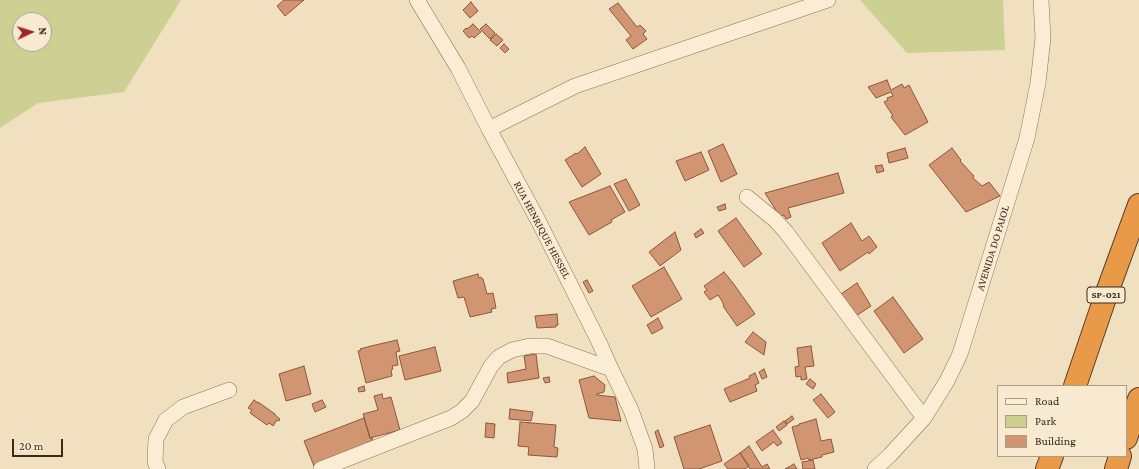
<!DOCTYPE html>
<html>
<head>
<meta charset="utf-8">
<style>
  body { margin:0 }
  #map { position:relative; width:1139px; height:469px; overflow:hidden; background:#f1e0c0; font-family:"Crimson Pro",serif }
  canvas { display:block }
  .legend { position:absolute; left:997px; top:385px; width:130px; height:72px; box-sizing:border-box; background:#f8ead0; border:1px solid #ac9d88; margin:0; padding:5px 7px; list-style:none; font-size:12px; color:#3a291c }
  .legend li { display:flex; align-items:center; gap:8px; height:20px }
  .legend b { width:20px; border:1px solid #ac9d88 }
  .north { position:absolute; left:12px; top:12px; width:40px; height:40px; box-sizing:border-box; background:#f8ead0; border:1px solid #ac9d88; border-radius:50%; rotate:86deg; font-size:11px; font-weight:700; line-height:16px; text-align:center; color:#3a291c }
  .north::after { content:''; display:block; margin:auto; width:14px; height:18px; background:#9f2229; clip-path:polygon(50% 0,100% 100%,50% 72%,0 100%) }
  .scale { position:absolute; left:12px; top:439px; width:51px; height:18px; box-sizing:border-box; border:2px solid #3a291c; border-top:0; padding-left:5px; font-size:12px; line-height:14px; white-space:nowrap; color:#3a291c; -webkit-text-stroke:3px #f8ead0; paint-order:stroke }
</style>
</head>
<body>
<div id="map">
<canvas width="1139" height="469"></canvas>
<ul class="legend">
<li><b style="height:5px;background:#fbedd4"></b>Road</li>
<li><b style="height:11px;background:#ccd093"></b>Park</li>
<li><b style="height:11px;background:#d29572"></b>Building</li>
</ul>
<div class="north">N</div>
<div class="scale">20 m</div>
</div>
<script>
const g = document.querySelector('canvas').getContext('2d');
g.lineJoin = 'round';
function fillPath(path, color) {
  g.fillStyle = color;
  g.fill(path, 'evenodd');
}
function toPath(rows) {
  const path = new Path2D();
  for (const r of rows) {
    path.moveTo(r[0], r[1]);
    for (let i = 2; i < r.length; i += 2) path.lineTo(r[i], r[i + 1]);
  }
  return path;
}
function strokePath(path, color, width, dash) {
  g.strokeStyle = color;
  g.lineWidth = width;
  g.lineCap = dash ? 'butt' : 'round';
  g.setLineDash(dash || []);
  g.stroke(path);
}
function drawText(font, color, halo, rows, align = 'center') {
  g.font = font + ' "Crimson Pro",serif';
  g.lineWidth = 3;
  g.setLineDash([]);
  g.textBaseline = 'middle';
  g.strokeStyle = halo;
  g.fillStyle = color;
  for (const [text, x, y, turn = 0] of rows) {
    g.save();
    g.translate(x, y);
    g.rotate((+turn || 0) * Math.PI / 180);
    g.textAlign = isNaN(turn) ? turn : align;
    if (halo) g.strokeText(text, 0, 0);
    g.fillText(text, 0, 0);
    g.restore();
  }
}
fillPath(toPath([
  [0,0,181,0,124,92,38,103,0,128],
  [20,20,44,20,44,44,20,44],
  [860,0,1003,0,1005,50,907,53]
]), '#ccd093');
const building = toPath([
  [284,0,304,0,285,16,277,6,284,0],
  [471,2,478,11,470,18,463,10,471,2],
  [618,3,637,27,640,25,646,31,643,34,647,39,633,49,626,40,631,36,609,9,618,3],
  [473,24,481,32,474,38,472,36,469,38,463,31,466,28,467,29,473,24],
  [486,24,495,33,490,39,480,29,486,24],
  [496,34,503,40,497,46,490,40,496,34],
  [504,44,509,49,505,53,500,48,504,44],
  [887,80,891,90,902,84,904,88,909,85,928,122,905,135,891,117,893,116,884,102,888,100,887,98,893,96,891,92,876,98,868,87,887,80],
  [723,144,737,174,721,182,708,151,723,144],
  [585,147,601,174,582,187,565,160,576,153,577,154,585,147],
  [905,148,908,158,889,163,887,153,905,148],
  [952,148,961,160,960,161,974,176,973,178,982,186,989,182,1000,196,966,212,929,165,952,148],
  [701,152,709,170,685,181,676,161,701,152],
  [882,165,884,171,877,173,875,166,882,165],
  [838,173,844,193,788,208,791,217,786,219,784,215,780,217,765,193,838,173],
  [626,179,640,205,629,211,614,184,626,179],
  [610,186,625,212,611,220,612,222,589,235,569,202,610,186],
  [725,204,726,209,719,211,717,207,725,204],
  [736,218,762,254,744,267,718,231,736,218],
  [851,223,862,241,869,236,877,247,869,254,868,252,840,271,822,243,851,223],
  [701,229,704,233,696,238,694,234,701,229],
  [675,232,681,250,660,266,649,252,675,232],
  [664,267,682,299,651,317,632,286,664,267],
  [724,272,733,283,755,314,737,326,723,306,724,306,722,301,718,295,710,300,704,292,707,290,704,286,724,272],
  [478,274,479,278,481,277,482,279,483,279,487,294,493,293,496,308,491,309,492,312,470,317,464,297,458,298,453,281,478,274],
  [587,280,593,291,589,293,583,282,587,280],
  [857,283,871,306,856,316,841,294,857,283],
  [893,297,923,339,904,353,874,311,893,297],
  [557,314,558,325,556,325,556,327,537,328,535,316,557,314],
  [658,318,663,328,652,334,647,325,658,318],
  [753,332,766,342,764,355,745,342,753,332],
  [397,340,400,351,396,352,398,365,392,366,393,369,391,370,392,376,366,383,358,351,361,350,360,349,371,346,397,340],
  [811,346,814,366,805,367,807,379,801,380,801,376,796,377,795,367,799,366,797,348,811,346],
  [435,347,441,371,405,380,399,356,435,347],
  [536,354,539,378,508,383,507,373,526,369,524,356,536,354],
  [304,366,311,394,286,401,279,374,304,366],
  [764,369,767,377,762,379,759,372,764,369],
  [755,373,759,383,755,385,757,391,730,402,724,389,750,378,749,376,755,373],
  [594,376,605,385,604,392,597,394,597,395,615,397,621,421,589,418,579,380,594,376],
  [549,377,550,382,545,383,543,378,549,377],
  [810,379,816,384,813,389,806,384,810,379],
  [364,386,365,391,359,392,358,388,364,386],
  [382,394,383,399,391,397,400,430,370,438,363,414,378,410,374,396,382,394],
  [821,394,835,412,828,418,813,400,821,394],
  [254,400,258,403,258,402,275,414,275,415,280,419,279,421,277,420,273,426,269,423,267,425,250,413,252,410,248,408,254,400],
  [322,400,326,407,315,412,312,404,322,400],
  [510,409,533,412,531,421,509,419,510,409],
  [792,416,794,419,787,424,785,421,792,416],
  [364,418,370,438,372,438,373,442,314,466,304,441,364,418],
  [816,419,821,441,831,439,834,452,822,455,822,457,809,460,808,458,801,460,792,427,799,425,799,424,816,419],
  [784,421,787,425,779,431,776,427,784,421],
  [520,422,556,425,554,447,558,448,557,457,528,455,529,447,518,446,520,422],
  [486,423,495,424,494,438,485,437,486,423],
  [710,425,722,461,699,469,684,469,674,437,710,425],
  [658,430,664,446,660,448,655,432,658,430],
  [773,430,782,443,777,446,774,442,762,451,756,442,773,430],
  [749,446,762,467,767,464,770,469,750,469,740,453,749,446],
  [740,453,749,466,745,469,728,469,724,464,740,453],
  [813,460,815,469,803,469,802,462,813,460],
  [794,464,797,469,785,469,794,464]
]);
fillPath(building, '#d29572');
strokePath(building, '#8d563a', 1);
const minor = toPath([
  [417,0,458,68,489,129,539,222,599,342,611,369,631,410,645,449,647,469],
  [489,129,575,86,828,0],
  [747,197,775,220,786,232,924,418],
  [158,469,155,462,156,439,166,420,183,407,229,390],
  [321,469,451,418,462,411,472,401,491,366,499,357,512,350,530,346,547,346,611,369],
  [875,469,890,455,924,418,947,381,960,354,1027,138,1038,83,1043,38,1041,0]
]);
const motorway = toPath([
  [1075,386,1106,295,1139,205],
  [1126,438,1139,399],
  [1047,469,1052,456],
  [1116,469,1120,456]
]);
strokePath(minor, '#8c7056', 16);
strokePath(motorway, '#593e2b', 24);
strokePath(minor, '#fbedd4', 15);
strokePath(motorway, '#e89a49', 22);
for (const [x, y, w] of [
  [1106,295,38]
]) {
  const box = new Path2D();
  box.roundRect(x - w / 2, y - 8, w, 16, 3);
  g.fillStyle = '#f8ead0';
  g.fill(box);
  strokePath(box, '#3a291c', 1);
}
drawText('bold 10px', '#3a291c', null, [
  ["SP-021",1106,295]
]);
drawText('11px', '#3a291c', '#f8ead0', [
  ["RUA HENRIQUE HESSEL",542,230,62],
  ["AVENIDA DO PAIOL",993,248,-73]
]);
</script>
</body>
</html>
